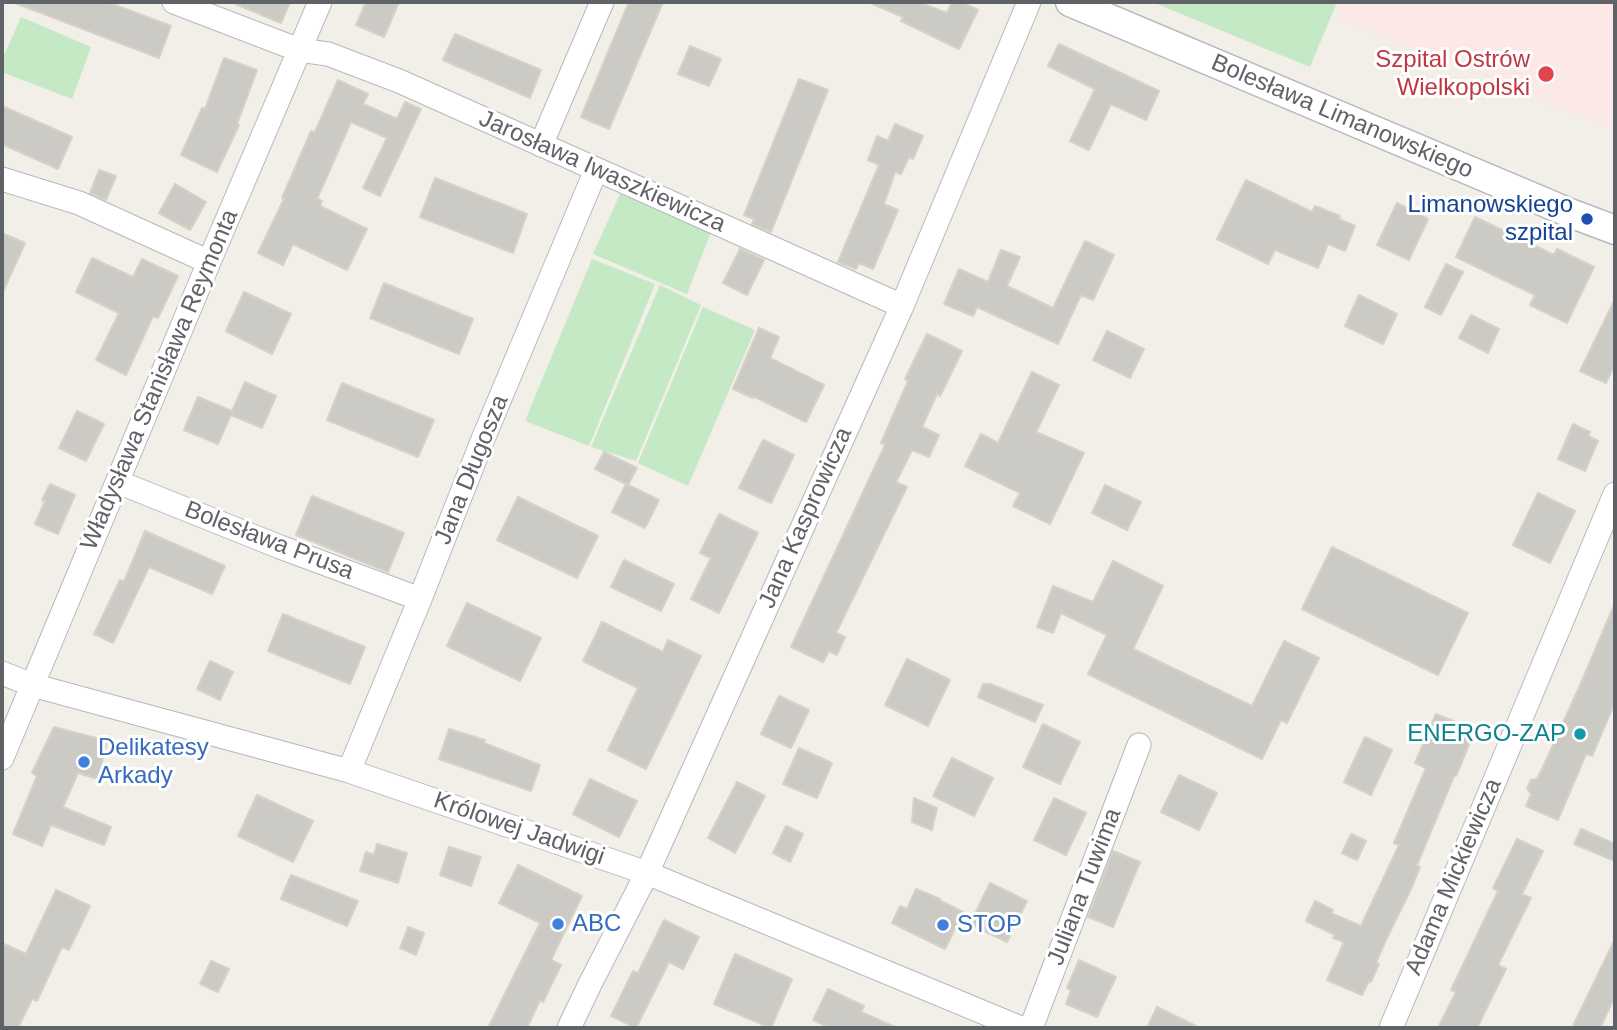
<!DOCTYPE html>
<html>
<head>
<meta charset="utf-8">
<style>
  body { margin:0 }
  #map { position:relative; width:1617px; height:1030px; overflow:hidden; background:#f1efe8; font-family:Helvetica,sans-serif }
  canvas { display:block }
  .frame { position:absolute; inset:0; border:4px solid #5f6368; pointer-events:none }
</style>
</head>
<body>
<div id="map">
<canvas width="1617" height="1030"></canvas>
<div class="frame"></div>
</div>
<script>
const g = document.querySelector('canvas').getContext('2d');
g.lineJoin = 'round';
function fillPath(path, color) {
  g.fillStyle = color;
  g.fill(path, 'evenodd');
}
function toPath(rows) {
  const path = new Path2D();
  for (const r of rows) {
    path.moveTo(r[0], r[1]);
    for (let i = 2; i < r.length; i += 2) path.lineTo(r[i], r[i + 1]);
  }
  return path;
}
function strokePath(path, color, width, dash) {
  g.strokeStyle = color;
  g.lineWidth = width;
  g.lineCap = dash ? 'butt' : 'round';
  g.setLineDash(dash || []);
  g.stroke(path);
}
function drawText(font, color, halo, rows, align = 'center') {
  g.font = font + ' Helvetica,sans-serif';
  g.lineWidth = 6;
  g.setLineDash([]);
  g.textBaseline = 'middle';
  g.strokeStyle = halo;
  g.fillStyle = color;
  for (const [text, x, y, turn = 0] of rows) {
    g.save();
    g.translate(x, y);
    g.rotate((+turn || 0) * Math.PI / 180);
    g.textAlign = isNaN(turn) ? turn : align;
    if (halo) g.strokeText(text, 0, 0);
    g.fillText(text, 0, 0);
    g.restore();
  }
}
fillPath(toPath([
  [1344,2,1615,2,1615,130,1338,18]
]), '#fce8e6');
fillPath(toPath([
  [1152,2,1337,2,1310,67],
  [21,17,91,47,72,99,2,72,2,60],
  [620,194,711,232,687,294,593,254],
  [592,259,655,284,589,446,525,421],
  [660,285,701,305,636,461,591,447],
  [703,307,755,330,688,486,638,463]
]), '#c5e8c5');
const building = toPath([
  [15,2,107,2,171,26,159,58,15,3,15,2],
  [231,2,290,2,281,23,231,2],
  [366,2,399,2,384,37,356,25,366,2],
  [629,2,663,2,609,129,581,117,629,2],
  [868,2,918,2,947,13,952,2,961,2,978,10,959,49,901,21,903,17,868,2],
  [455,34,541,70,530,98,443,60,455,34],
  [1059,44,1159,91,1146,120,1111,104,1089,150,1070,141,1095,89,1048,66,1059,44],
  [690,46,721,59,709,86,678,74,690,46],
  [224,58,257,70,237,124,239,125,217,172,181,155,202,108,205,109,224,58],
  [799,79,828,90,771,232,752,224,754,219,744,215,799,79],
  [338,80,368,94,363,104,397,119,405,102,421,109,380,196,363,188,387,138,351,122,317,199,322,201,320,206,367,229,347,270,293,244,283,265,258,253,284,199,282,198,311,131,315,132,338,80],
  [2,106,72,137,58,169,2,144,2,106],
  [895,124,923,136,913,159,909,157,901,174,895,172,884,204,898,210,873,269,859,263,856,269,838,262,879,165,868,160,877,136,888,141,895,124],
  [99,170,116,176,106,200,90,193,99,170],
  [435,178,527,214,513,253,420,217,435,178],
  [1246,180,1312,212,1315,206,1340,216,1339,219,1355,226,1345,251,1328,244,1318,268,1275,250,1268,264,1217,239,1246,180],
  [175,184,206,202,190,230,159,213,175,184],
  [1397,203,1428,219,1409,260,1377,245,1397,203],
  [1475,217,1554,255,1557,249,1594,267,1567,323,1530,305,1535,295,1456,257,1475,217],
  [2,233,25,243,2,294,2,233],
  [1085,241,1114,255,1093,300,1081,295,1058,344,977,307,973,316,944,304,959,269,988,282,1001,250,1020,257,1007,286,1053,308,1085,241],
  [740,249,764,260,747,295,723,283,740,249],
  [92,258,133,277,142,259,178,276,158,318,153,316,126,375,96,360,119,313,76,292,92,258],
  [1446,264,1463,272,1441,315,1425,307,1446,264],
  [384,283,473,319,459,354,370,318,384,283],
  [244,292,291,314,272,354,226,331,244,292],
  [1359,295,1397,314,1383,344,1345,326,1359,295],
  [1615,299,1615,364,1606,383,1580,371,1615,299],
  [1471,315,1499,329,1488,353,1459,338,1471,315],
  [759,328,779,337,770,358,824,385,806,422,753,396,753,398,733,389,759,328],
  [1107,331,1144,349,1130,378,1093,360,1107,331],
  [927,334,962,351,940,396,937,394,922,427,939,435,929,457,912,450,896,482,907,487,836,633,845,637,837,655,829,651,823,662,791,647,885,445,881,443,908,381,905,379,927,334],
  [1032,372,1059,385,1036,432,1084,453,1050,524,1013,506,1020,493,965,466,981,434,998,443,1032,372],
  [245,382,276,396,262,428,231,415,218,444,184,430,198,397,232,411,245,382],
  [342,383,434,420,418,457,327,420,342,383],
  [77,411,104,424,86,461,59,448,77,411],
  [1573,424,1590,432,1588,436,1598,441,1585,471,1558,459,1573,424],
  [763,440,794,455,771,503,739,488,763,440],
  [604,452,637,468,628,485,595,469,604,452],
  [50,484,75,495,58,534,35,524,45,501,42,500,50,484],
  [626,484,659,500,645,528,612,512,626,484],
  [1105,485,1141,502,1127,530,1092,513,1105,485],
  [1538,493,1575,511,1550,563,1513,545,1538,493],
  [312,496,404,533,388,572,296,535,312,496],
  [518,497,598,536,577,578,497,540,518,497],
  [719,514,758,533,719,613,691,599,711,558,700,553,719,514],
  [145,531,225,566,212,594,149,567,113,643,94,634,120,580,124,582,145,531],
  [1332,547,1468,613,1438,675,1302,609,1332,547],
  [624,560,674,584,661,611,611,587,624,560],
  [1113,561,1163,586,1133,649,1252,706,1284,641,1319,658,1287,723,1281,720,1262,759,1088,674,1107,635,1061,613,1053,633,1037,627,1053,586,1093,602,1113,561],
  [467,603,541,638,520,681,447,646,467,603],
  [1615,603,1615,702,1592,756,1586,754,1558,820,1526,806,1531,794,1527,789,1531,780,1537,779,1543,767,1581,683,1615,603],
  [283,614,365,647,350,684,268,651,283,614],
  [602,622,663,652,668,640,701,656,646,769,608,750,638,688,583,661,602,622],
  [907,659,950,680,928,726,885,705,907,659],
  [210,661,233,672,220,700,197,689,210,661],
  [983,684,990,684,1043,705,1035,722,978,697,983,684],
  [779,696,809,710,791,748,761,734,779,696],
  [1436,714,1475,730,1456,776,1454,776,1417,865,1420,867,1411,889,1385,942,1376,963,1379,964,1371,982,1369,981,1362,995,1327,980,1344,942,1333,938,1335,935,1306,921,1315,901,1333,910,1331,913,1361,926,1399,845,1394,843,1426,768,1415,763,1436,714],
  [1043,724,1080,742,1060,784,1023,767,1043,724],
  [54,727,107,741,98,779,78,773,63,807,111,827,104,845,51,825,42,846,13,834,37,776,32,773,54,727],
  [449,729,485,740,484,743,540,765,531,791,439,759,449,729],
  [1365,737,1392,750,1371,795,1344,782,1365,737],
  [799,748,832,763,817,798,783,784,799,748],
  [952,758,993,778,974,816,933,796,952,758],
  [1179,775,1217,793,1199,830,1161,812,1179,775],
  [590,779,637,801,619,837,573,814,590,779],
  [737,782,765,796,735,853,708,838,737,782],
  [257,795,313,821,293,862,238,836,257,795],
  [914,798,937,808,932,830,912,822,914,798],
  [1054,798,1086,813,1066,855,1034,840,1054,798],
  [786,826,803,834,790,862,773,853,786,826],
  [1581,829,1615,844,1615,861,1574,844,1581,829],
  [1351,834,1366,841,1357,860,1342,853,1351,834],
  [1517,839,1543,851,1522,894,1531,898,1498,965,1506,969,1477,1028,1438,1028,1456,992,1451,990,1498,891,1493,888,1517,839],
  [377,844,407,853,398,883,360,871,366,852,374,855,377,844],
  [449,847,481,857,471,886,440,875,449,847],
  [1113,851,1140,862,1113,927,1088,917,1113,851],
  [518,865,582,896,551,960,561,965,543,1002,540,1000,527,1028,488,1028,540,923,499,903,518,865],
  [291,875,358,901,347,926,281,899,291,875],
  [990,883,1027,901,1007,942,970,924,990,883],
  [916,889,940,899,939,900,963,912,945,949,892,923,900,906,907,909,916,889],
  [56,890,90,906,69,950,62,947,37,1001,32,999,18,1028,2,1028,2,943,26,954,56,890],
  [664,920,699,937,683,969,669,962,636,1028,611,1016,633,971,638,973,664,920],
  [408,927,424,933,416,955,400,948,408,927],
  [1615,939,1615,996,1600,1028,1572,1028,1615,939],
  [735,954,792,979,771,1028,714,1004,735,954],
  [1079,960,1116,977,1097,1017,1066,1004,1071,990,1067,988,1079,960],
  [211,961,229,969,218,992,200,984,211,961],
  [828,989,864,1006,861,1012,897,1028,831,1028,813,1020,828,989],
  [1157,1007,1200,1028,1147,1028,1157,1007]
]);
fillPath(building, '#cccac5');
strokePath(building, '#d6d1c6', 2);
const minor = toPath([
  [174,2,299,50,328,54,399,81,902,306],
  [541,145,602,2],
  [2,179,79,203,209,262],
  [118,482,280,547,420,599],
  [2,673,32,685,349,771,647,873,1021,1028],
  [2,758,209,262,320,2],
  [349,771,420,599,483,439,596,170],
  [569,1028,590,984,647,873,902,306,1029,2],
  [1031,1028,1139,745],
  [1391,1028,1615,494]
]);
const tertiary = toPath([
  [1070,2,1570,213,1615,230]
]);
strokePath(minor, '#b5b8bc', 25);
strokePath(tertiary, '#b5b8bc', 31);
strokePath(minor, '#fff', 23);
strokePath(tertiary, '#fff', 28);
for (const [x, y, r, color] of [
  [1546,74,9,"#e0444e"],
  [1587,219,7,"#1a4fb4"],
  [1580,734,7,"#0f9aa8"],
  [84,762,7,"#3f7fe0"],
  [558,924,7,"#3f7fe0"],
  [943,925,7,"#3f7fe0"]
]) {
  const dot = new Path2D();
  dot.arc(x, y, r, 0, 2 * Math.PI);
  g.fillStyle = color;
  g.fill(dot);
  strokePath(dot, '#fff', 2.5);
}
drawText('24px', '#be3a42', '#fff', [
  ["Szpital Ostrów",1530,60],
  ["Wielkopolski",1530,88]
], 'right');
drawText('24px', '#5f6368', '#fff', [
  ["Bolesława Limanowskiego",1342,117,23],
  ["Jarosława Iwaszkiewicza",602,172,24],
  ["Władysława Stanisława Reymonta",160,380,-67],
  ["Jana Długosza",472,470,-68],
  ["Jana Kasprowicza",806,518,-66],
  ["Bolesława Prusa",269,541,21],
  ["Królowej Jadwigi",519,829,19],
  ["Adama Mickiewicza",1454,877,-67],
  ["Juliana Tuwima",1085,887,-69]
]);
drawText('24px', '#164399', '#fff', [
  ["Limanowskiego",1573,205],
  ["szpital",1573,233]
], 'right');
drawText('24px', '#0d838f', '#fff', [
  ["ENERGO-ZAP",1566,734]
], 'right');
drawText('24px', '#366cbe', '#fff', [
  ["Delikatesy",98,748],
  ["Arkady",98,776],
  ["ABC",572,924],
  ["STOP",957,925]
], 'left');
</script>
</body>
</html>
